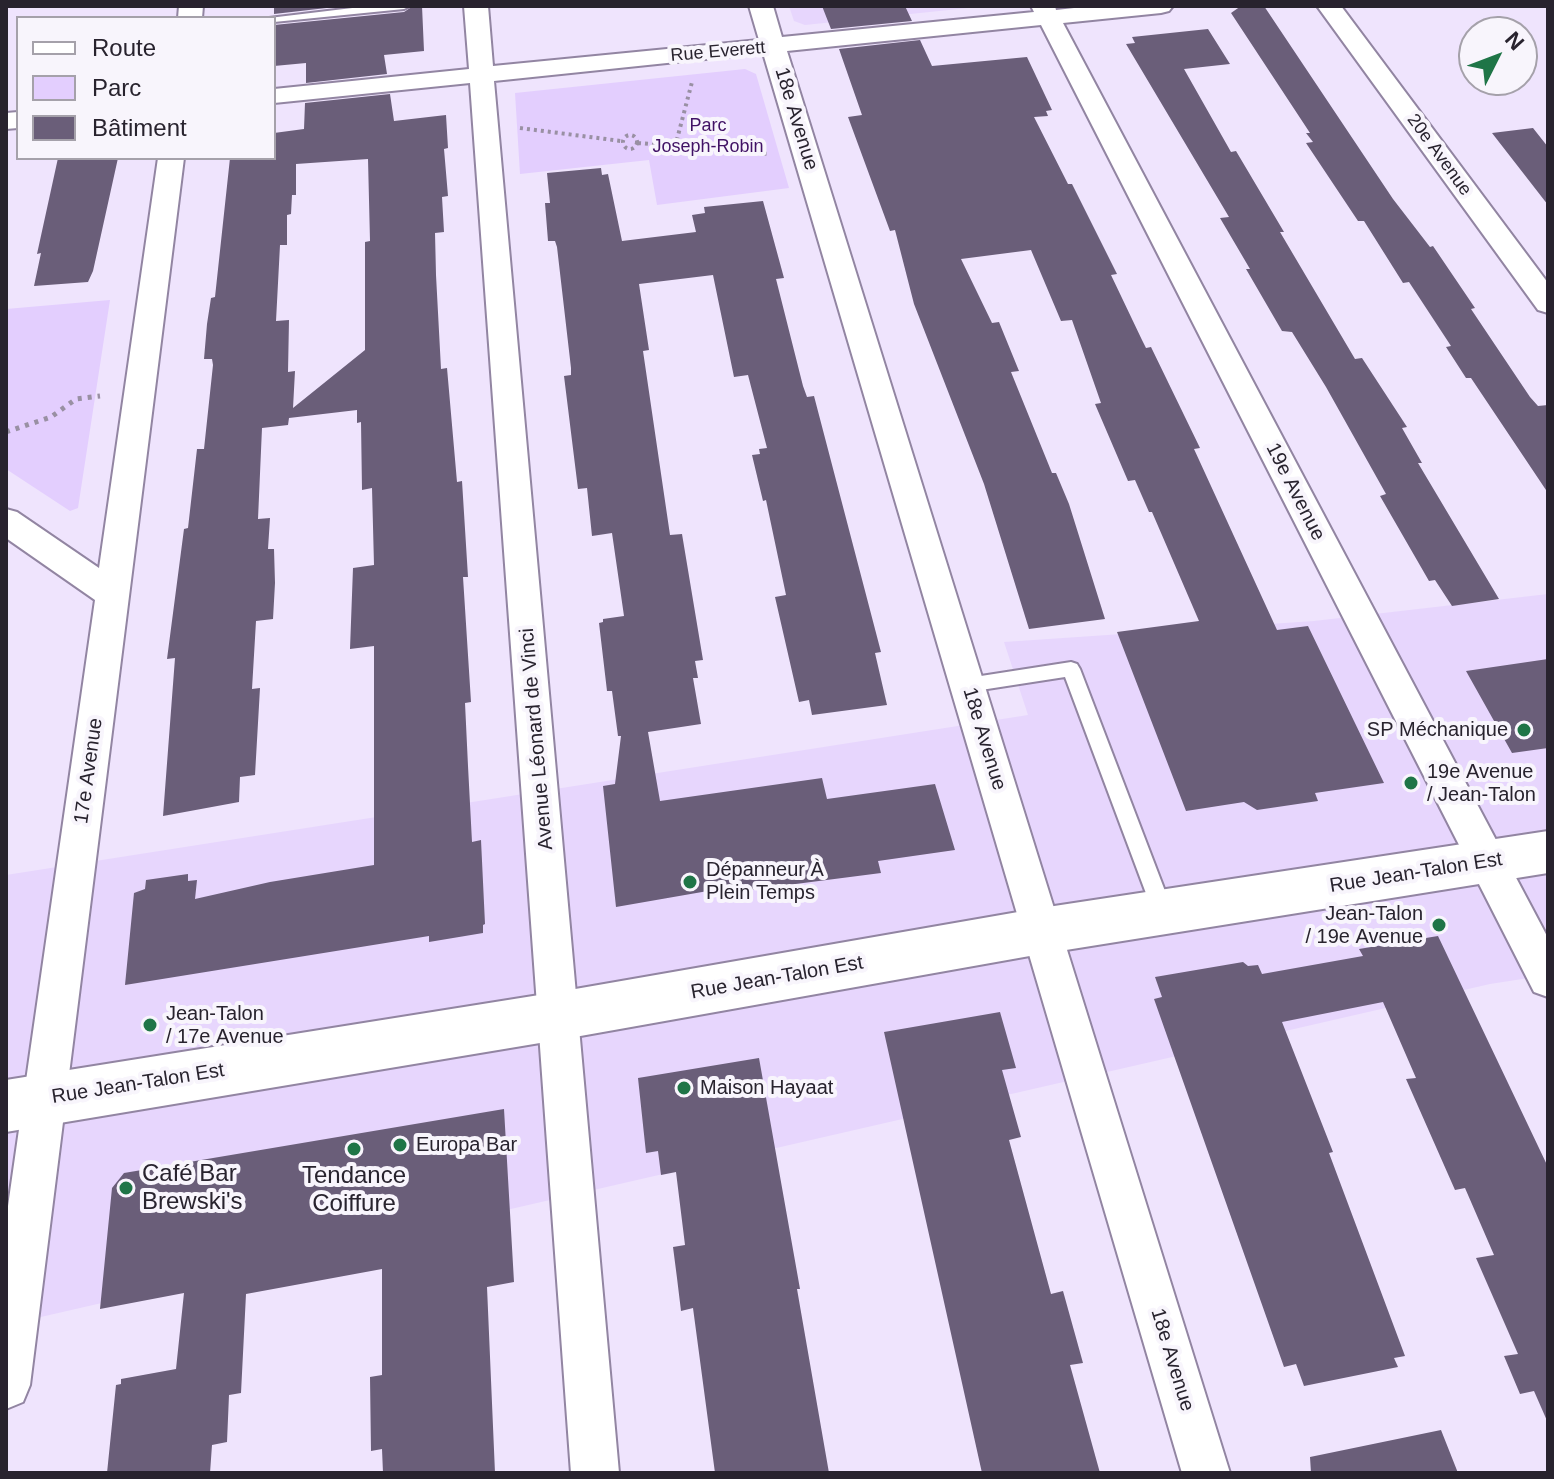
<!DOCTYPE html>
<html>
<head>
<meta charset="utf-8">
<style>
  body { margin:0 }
  #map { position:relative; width:1554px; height:1479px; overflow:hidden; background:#efe4fd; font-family:Helvetica,sans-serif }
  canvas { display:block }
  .frame { position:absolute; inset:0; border:8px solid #28232e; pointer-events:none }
  .legend { position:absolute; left:16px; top:16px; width:260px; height:144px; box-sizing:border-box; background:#f8f5fc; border:2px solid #a5a1aa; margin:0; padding:10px 14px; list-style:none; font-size:24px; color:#28232e }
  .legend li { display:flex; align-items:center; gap:16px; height:40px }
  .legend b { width:40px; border:2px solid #a5a1aa }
  .north { position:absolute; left:1458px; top:16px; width:80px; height:80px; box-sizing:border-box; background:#f8f5fc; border:2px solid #a5a1aa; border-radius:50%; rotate:48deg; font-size:22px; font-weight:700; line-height:32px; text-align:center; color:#28232e }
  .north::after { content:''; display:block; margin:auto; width:28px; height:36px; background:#1f7547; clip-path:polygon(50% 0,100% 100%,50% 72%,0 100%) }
</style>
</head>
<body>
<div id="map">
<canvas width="1554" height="1479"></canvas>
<div class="frame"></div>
<ul class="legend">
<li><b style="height:10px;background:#fff"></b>Route</li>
<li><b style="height:22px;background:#e3cefe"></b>Parc</li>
<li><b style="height:22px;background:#6a5e79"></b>Bâtiment</li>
</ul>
<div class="north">N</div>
</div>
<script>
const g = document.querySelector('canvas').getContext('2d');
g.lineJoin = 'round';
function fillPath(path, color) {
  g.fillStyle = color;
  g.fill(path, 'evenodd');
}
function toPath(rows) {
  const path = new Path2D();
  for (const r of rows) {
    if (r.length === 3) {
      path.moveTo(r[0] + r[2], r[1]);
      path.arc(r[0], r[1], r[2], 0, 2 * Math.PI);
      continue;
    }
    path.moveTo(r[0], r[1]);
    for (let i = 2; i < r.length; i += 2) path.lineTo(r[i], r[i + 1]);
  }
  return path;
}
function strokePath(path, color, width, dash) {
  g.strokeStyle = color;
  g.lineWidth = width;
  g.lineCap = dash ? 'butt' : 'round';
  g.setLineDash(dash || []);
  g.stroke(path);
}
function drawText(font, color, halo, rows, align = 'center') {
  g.font = font + ' Helvetica,sans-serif';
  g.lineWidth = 8;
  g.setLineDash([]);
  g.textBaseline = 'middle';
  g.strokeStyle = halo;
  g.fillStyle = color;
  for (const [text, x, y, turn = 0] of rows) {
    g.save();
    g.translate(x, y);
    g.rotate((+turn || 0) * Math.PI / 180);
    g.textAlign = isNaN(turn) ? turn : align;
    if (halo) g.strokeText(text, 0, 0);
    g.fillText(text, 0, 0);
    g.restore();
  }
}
fillPath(toPath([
  [789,6,987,6,805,25,794,21],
  [1548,594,1548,975,1490,984,6,1325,6,875,1028,715,1004,642,1314,621]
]), '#e7d6fd');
fillPath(toPath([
  [745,69,756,74,789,188,657,205,649,160,520,174,515,93],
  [110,300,78,508,70,511,6,469,6,309]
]), '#e3cefe');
fillPath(toPath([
  [274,6,344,6,274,14],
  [413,6,422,6,424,51,384,55,387,74,306,83,306,63,274,66,274,25,404,12],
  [822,6,905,6,912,21,831,29],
  [1241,6,1264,6,1393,199,1430,247,1433,246,1475,308,1471,309,1530,397,1538,406,1548,405,1548,493,1471,378,1466,378,1446,347,1451,346,1409,282,1403,283,1364,221,1358,221,1306,143,1313,142,1306,133,1310,133,1231,13],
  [1208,29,1230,64,1184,69,1231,152,1236,151,1284,232,1280,232,1355,359,1362,358,1407,427,1402,428,1422,463,1418,463,1499,599,1452,606,1435,580,1429,581,1380,496,1386,494,1326,387,1292,332,1282,331,1246,269,1250,269,1220,218,1229,217,1126,44,1135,43,1132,37],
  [920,40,932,66,1027,57,1052,110,1046,111,1048,116,1034,117,1068,184,1072,184,1117,274,1111,275,1142,340,1146,348,1151,347,1200,448,1194,449,1277,630,1308,626,1384,783,1315,793,1318,801,1257,810,1244,802,1186,811,1117,632,1199,621,1152,512,1149,512,1135,480,1128,481,1095,404,1101,403,1072,320,1061,321,1031,250,961,259,992,323,999,322,1019,371,1011,372,1052,473,1056,473,1069,504,1105,619,1029,629,984,484,914,304,895,230,890,231,848,117,862,115,839,49],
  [390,94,394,121,446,115,448,148,444,149,448,196,442,197,444,232,435,233,436,275,441,369,447,368,457,482,462,481,468,577,463,577,471,702,465,703,468,766,472,842,481,840,485,924,483,925,483,933,429,942,429,936,125,985,134,893,145,889,146,880,188,874,188,881,197,880,195,899,270,882,374,865,374,646,350,649,353,568,374,565,372,488,362,490,361,422,357,423,357,410,289,418,288,425,262,428,258,519,270,518,268,549,274,549,275,583,273,619,256,621,252,689,260,688,255,775,240,777,239,802,163,816,175,658,167,659,184,529,188,528,197,449,204,449,213,365,212,359,204,359,207,324,211,298,215,297,230,158,274,158,274,133,304,129,305,103],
  [368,159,370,241,365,242,365,350,293,408,295,371,288,372,289,320,276,321,280,245,287,245,287,215,291,214,292,195,296,195,296,164],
  [1533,128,1548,147,1548,205,1492,133],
  [58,158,118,158,93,271,88,282,34,286,41,253,37,254],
  [601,168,602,175,608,174,622,241,696,232,692,215,705,213,704,207,763,201,784,278,776,279,803,386,807,397,814,396,881,652,875,653,887,705,812,715,809,700,799,702,775,597,786,595,766,500,763,501,752,455,760,454,759,449,767,448,748,375,734,377,713,275,639,284,649,350,643,351,670,535,682,534,703,660,695,661,698,678,693,678,701,724,648,732,660,801,822,778,827,799,935,784,955,850,878,861,881,873,749,890,748,884,616,907,603,786,615,784,621,736,618,736,612,691,607,691,599,623,603,622,603,619,624,616,612,533,592,536,587,488,578,489,564,376,571,375,571,368,557,247,555,241,548,241,545,203,550,203,547,173],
  [1548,659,1548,748,1512,753,1466,671],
  [1438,936,1548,1167,1548,1423,1534,1391,1520,1394,1504,1356,1518,1354,1476,1258,1494,1255,1465,1188,1455,1190,1406,1079,1416,1078,1383,1002,1282,1022,1333,1152,1329,1153,1405,1356,1394,1358,1398,1367,1304,1386,1296,1364,1284,1367,1154,999,1162,997,1155,977,1243,962,1248,966,1258,965,1262,974,1363,956,1359,949],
  [1000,1012,1016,1068,1002,1070,1021,1137,1009,1140,1051,1294,1063,1291,1083,1363,1070,1365,1100,1473,982,1473,884,1032],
  [759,1058,800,1289,797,1289,829,1473,715,1473,693,1308,681,1311,677,1278,673,1247,685,1245,676,1172,661,1175,658,1151,646,1153,638,1078],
  [504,1109,514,1282,487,1287,495,1473,383,1473,382,1449,371,1451,370,1377,382,1375,382,1269,246,1294,241,1393,229,1395,227,1442,212,1445,210,1473,107,1473,116,1385,121,1384,121,1379,176,1369,184,1293,100,1309,112,1188,124,1173],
  [1441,1430,1458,1473,1311,1473,1310,1457]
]), '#6a5e79');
const lane = toPath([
  [369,6,410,6,404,9,274,22,274,18,269,18,369,6],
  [1071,662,1077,664,1080,669,1173,912,1170,918,1163,921,1156,918,1153,912,1065,677,968,692,962,690,959,685,962,680,968,678,1071,662]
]);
const street = toPath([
  [179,6,203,6,202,18,178,18,179,6],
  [464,6,488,6,493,66,759,40,749,6,773,6,782,37,1034,12,1031,6,1055,6,1056,10,1092,6,1173,6,1169,11,1161,13,1063,23,1548,938,1548,997,1534,992,1041,25,787,51,1230,1473,1182,1473,763,53,494,81,619,1473,571,1473,470,83,274,103,274,89,469,69,464,6],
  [1317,6,1341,6,1548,283,1548,313,1538,310,1317,6],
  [18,112,18,128,6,129,6,113,18,112],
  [158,158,184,158,30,1385,23,1402,6,1409,6,1220,95,600,6,538,6,509,17,512,99,568,158,158]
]);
const secondary = toPath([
  [1548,831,1548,873,1041,954,558,1040,6,1132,6,1080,558,992,1041,908,1548,831]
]);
strokePath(lane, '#9285a2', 4);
strokePath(street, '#9285a2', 4);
strokePath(secondary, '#9285a2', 4);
strokePath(toPath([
  [520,128,621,141],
  [630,142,7],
  [638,143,769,154],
  [675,147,692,82]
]), '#9990a3', 4, [3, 4]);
strokePath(toPath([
  [6,432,51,417,76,399,100,396]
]), '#9990a3', 5, [4, 6]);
fillPath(lane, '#fff');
fillPath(street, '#fff');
fillPath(secondary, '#fff');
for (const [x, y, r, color] of [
  [1524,730,8,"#1f7547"],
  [1411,783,8,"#1f7547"],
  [690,882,8,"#1f7547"],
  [1439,925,8,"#1f7547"],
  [150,1025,8,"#1f7547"],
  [684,1088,8,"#1f7547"],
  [400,1145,8,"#1f7547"],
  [354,1149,8,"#1f7547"],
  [126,1188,8,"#1f7547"]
]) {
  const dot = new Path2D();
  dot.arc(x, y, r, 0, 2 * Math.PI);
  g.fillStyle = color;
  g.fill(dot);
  strokePath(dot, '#f8f5fc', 3);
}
drawText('18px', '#28232e', '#f8f5fc', [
  ["Rue Everett",718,52,-5],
  ["20e Avenue",1439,155,54]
]);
drawText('18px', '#411265', '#f8f5fc', [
  ["Parc",708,126],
  ["Joseph-Robin",708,147]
]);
drawText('20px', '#28232e', '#f8f5fc', [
  ["18e Avenue",796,119,73],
  ["19e Avenue",1295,492,63],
  ["Avenue Léonard de Vinci",537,739,-95],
  ["18e Avenue",984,739,73],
  ["17e Avenue",89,771,-82],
  ["Rue Jean-Talon Est",1416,873,-9],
  ["Rue Jean-Talon Est",777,978,-10],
  ["Rue Jean-Talon Est",138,1084,-9],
  ["18e Avenue",1172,1360,73]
]);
drawText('20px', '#28232e', '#f8f5fc', [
  ["SP Méchanique",1508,730,"right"],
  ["19e Avenue",1427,772],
  ["/ Jean-Talon",1427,795],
  ["Dépanneur À",706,870],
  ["Plein Temps",706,893],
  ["Jean-Talon",1423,914,"right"],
  ["/ 19e Avenue",1423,937,"right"],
  ["Jean-Talon",166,1014],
  ["/ 17e Avenue",166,1037],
  ["Maison Hayaat",700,1088],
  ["Europa Bar",416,1145]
], 'left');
drawText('24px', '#28232e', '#f8f5fc', [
  ["Café Bar",142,1174],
  ["Brewski's",142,1202],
  ["Tendance",354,1176,"center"],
  ["Coiffure",354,1204,"center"]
], 'left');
</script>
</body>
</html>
